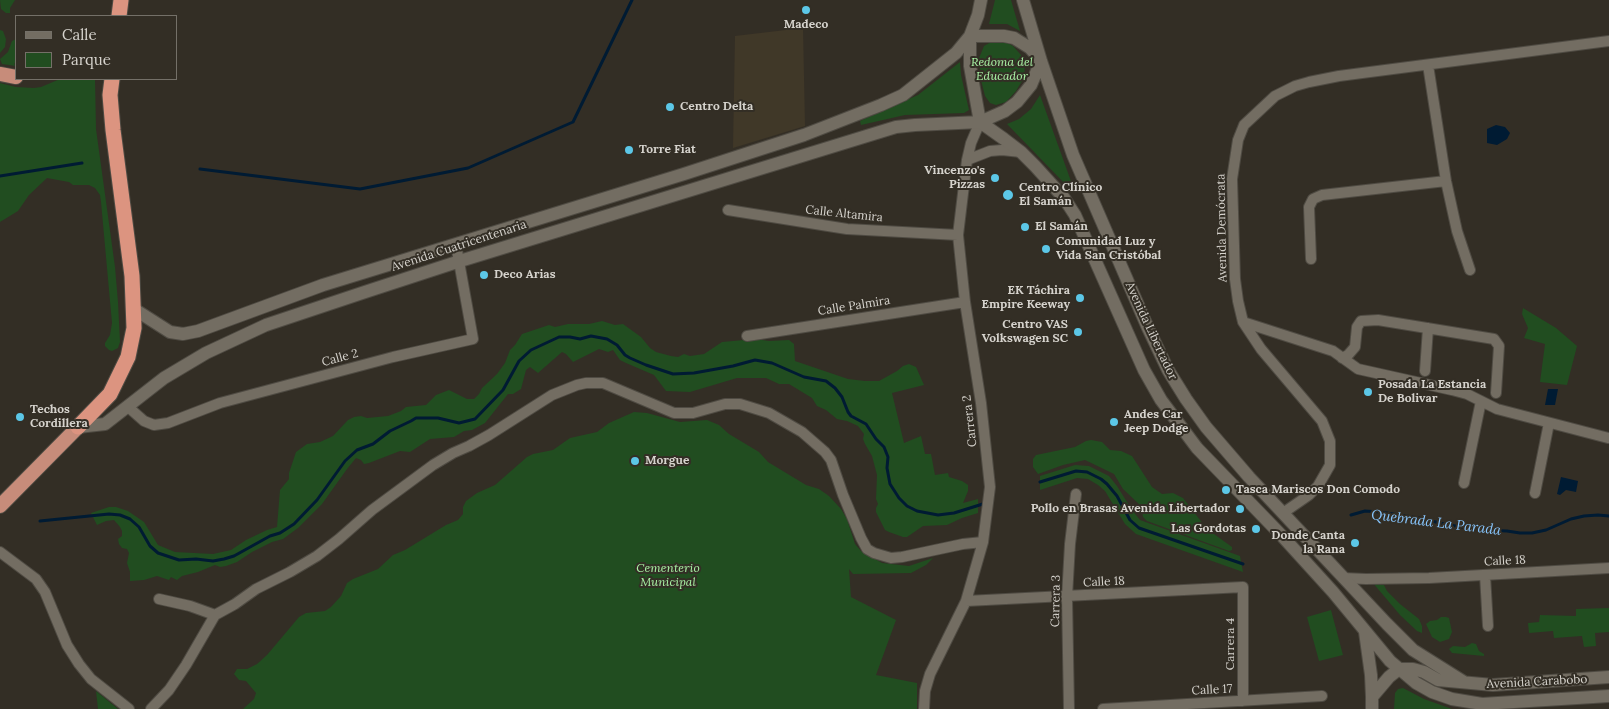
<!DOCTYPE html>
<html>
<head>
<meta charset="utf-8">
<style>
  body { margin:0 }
  #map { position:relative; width:1609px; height:709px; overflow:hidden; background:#332e25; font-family:Lora,serif }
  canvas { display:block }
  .legend { position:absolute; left:15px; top:15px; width:162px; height:65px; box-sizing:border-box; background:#332e25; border:1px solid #747068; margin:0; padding:6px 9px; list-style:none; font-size:15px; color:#d6d3cd }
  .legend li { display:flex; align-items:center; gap:10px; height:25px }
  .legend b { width:25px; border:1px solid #747068 }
</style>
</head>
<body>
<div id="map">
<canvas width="1609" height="709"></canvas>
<ul class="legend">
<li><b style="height:6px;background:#736d62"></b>Calle</li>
<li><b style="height:14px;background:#214d20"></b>Parque</li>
</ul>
</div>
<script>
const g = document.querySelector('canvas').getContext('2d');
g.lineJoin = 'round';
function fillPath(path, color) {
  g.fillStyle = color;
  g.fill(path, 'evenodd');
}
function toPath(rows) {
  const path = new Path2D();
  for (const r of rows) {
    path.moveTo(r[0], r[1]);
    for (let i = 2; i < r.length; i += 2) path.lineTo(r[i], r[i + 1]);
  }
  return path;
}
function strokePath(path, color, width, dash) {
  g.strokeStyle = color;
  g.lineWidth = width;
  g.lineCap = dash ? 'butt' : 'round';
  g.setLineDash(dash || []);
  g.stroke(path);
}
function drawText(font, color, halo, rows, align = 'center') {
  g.font = font + ' Lora,serif';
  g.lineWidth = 4;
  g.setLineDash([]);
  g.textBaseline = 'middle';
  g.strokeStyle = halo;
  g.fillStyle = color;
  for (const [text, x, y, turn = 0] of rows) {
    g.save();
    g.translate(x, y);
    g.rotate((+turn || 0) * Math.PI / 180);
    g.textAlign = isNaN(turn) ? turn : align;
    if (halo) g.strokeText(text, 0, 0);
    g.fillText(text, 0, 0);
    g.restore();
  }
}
fillPath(toPath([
  [803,28,805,126,733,148,735,36]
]), '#403828');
fillPath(toPath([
  [0,0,15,0,10,8,10,13,6,13,1,9],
  [995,0,1011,0,1020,31,1007,24,989,24],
  [0,30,3,31,6,39,5,47,0,53],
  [16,39,16,62,14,64,16,66,2,64,0,59,8,52,12,41],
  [991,42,1006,42,1013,46,1021,55,1024,63,1025,76,1016,91,1006,102,996,105,990,103,985,96,981,80,979,58,984,46],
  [960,62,961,75,969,110,964,113,905,115,861,125,860,121,918,95],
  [60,79,95,79,96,129,115,267,118,302,120,342,118,348,112,351,109,350,105,346,105,343,110,335,112,323,101,202,100,195,95,188,89,185,73,185,69,182,47,178,29,195,18,211,0,222,0,83,16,87,34,88,41,87],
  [1040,95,1072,184,1067,186,1007,124,1019,119,1031,109],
  [1523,308,1556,328,1577,346,1567,385,1540,382,1545,344,1524,338,1528,328,1522,314],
  [602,321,615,325,623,324,641,337,650,348,656,352,671,356,678,357,684,354,690,356,704,354,722,342,755,339,769,341,789,340,794,344,795,361,848,379,865,381,879,381,897,371,903,366,909,364,916,367,924,385,892,393,904,443,921,436,925,454,931,454,935,475,948,473,949,477,962,481,968,485,968,491,963,503,978,499,978,513,962,518,947,525,923,526,907,537,903,537,889,532,885,530,876,512,876,508,878,504,876,499,877,475,872,456,865,444,863,439,864,434,858,426,847,421,837,419,826,410,817,406,812,398,789,384,779,384,766,378,737,378,690,392,666,391,654,375,626,363,620,360,613,350,608,352,599,349,573,362,566,354,562,352,538,373,530,367,526,370,521,389,513,394,508,394,485,423,472,430,464,431,454,437,430,439,410,452,400,451,369,463,364,464,361,460,356,458,347,469,322,504,298,528,283,539,272,542,252,552,237,562,226,566,220,567,215,565,198,572,182,576,177,580,171,577,169,580,157,576,144,580,130,581,130,572,127,563,129,553,127,549,122,548,119,544,118,539,122,536,122,531,120,527,114,520,106,521,97,525,91,513,109,507,116,507,128,511,144,522,158,545,175,552,213,554,231,550,246,540,267,530,277,527,280,490,289,479,289,473,296,452,307,444,320,442,333,436,348,420,354,417,361,416,367,418,388,416,401,411,406,407,426,405,436,395,449,390,467,399,474,399,479,394,482,388,497,374,505,363,510,350,515,345,522,334,549,325,555,327,568,324,589,324],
  [634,412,647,413,680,422,707,420,719,425,729,434,759,452,768,462,806,485,819,489,829,496,841,509,847,519,855,544,861,551,882,563,909,566,933,558,926,565,911,573,853,574,849,569,851,597,896,620,876,675,917,683,917,709,243,709,254,699,256,693,246,681,239,680,234,674,237,669,247,669,257,664,267,655,299,617,306,613,325,611,331,607,341,596,347,583,353,579,378,569,393,555,405,550,446,525,458,520,463,514,463,507,466,501,477,493,495,485,527,457,533,454,553,450,570,438,597,432,609,423],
  [1091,440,1102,442,1110,450,1121,451,1132,456,1152,487,1162,494,1173,493,1183,498,1207,529,1232,547,1232,550,1229,551,1147,521,1143,517,1141,506,1123,489,1114,474,1085,460,1063,465,1038,474,1033,467,1033,459,1036,455,1075,447,1086,441],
  [1075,465,1089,466,1109,476,1117,486,1132,510,1140,520,1240,556,1243,572,1136,534,1125,524,1105,491,1098,485,1088,479,1077,478,1040,490,1040,476],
  [1373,583,1384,585,1387,591,1400,604,1419,619,1422,626,1422,633,1417,631,1400,615],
  [1609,608,1609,632,1595,633,1596,646,1584,647,1582,636,1554,638,1553,631,1529,633,1528,623,1539,622,1540,615,1576,616,1576,609],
  [1331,610,1343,655,1319,661,1307,617],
  [1441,617,1446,617,1449,618,1452,632,1449,639,1440,642,1432,637,1426,624,1430,621,1437,620],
  [1472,643,1476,644,1479,651,1484,654,1484,656,1452,653,1449,649,1453,646,1465,647],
  [1403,688,1424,699,1452,709,1394,709,1395,693,1398,689],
  [96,691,118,709,98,709]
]), '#214d20');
fillPath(toPath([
  [1496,125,1505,127,1510,133,1507,139,1497,145,1487,143,1487,129],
  [1548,389,1558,389,1555,405,1545,405],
  [1561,477,1578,481,1576,492,1566,490,1560,495,1557,494]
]), '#001b33');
strokePath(toPath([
  [200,169,360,189,468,168,573,122,632,0],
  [0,176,82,163],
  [1040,482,1076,471,1087,472,1101,479,1107,484,1117,496,1130,520,1139,528,1243,564],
  [1351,515,1365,511,1380,512,1419,518,1444,524,1478,530,1507,531,1520,533,1532,533,1546,530,1571,519,1584,516,1598,515,1609,516],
  [40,521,109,514,120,515,130,519,139,527,150,546,158,553,179,560,196,559,213,561,224,559,234,556,270,536,280,533,294,524,317,500,345,461,357,450,373,444,390,431,411,421,416,418,438,418,459,423,475,419,503,390,519,361,531,350,559,337,570,337,580,339,591,336,607,339,617,345,625,355,630,358,646,365,673,374,694,373,733,366,755,360,772,363,804,377,826,381,835,388,842,397,848,412,851,416,866,424,876,439,884,447,888,457,887,468,890,484,899,498,907,506,917,511,938,515,954,513,986,503]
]), '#001b33', 3);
const minor = toPath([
  [1428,65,1446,181,1457,231,1470,270],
  [967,160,990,151,1002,150,1021,152],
  [728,210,847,229,958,235],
  [1311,259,1309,207,1313,199,1322,195,1446,181],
  [1243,322,1333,351,1358,369,1452,390,1467,394,1497,409,1608,438],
  [747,336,965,302],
  [1342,358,1348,355,1355,347,1357,327,1361,321,1378,320,1494,339,1499,346,1496,393],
  [1425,371,1428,328],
  [127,406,144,421,154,425,168,423,220,403,393,357,473,339,456,245],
  [1464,483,1481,401],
  [1535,493,1549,423],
  [1283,513,1309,495,1318,486,1330,465,1330,441,1322,421,1261,349,1243,322,1238,301,1235,279,1232,179,1238,140,1244,125,1275,96,1295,86,1309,82,1339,76,1609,41],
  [0,552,36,579,45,592,67,645,79,664,91,679,129,709],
  [1485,575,1488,626],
  [1343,578,1366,579,1429,578,1609,568],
  [159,599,190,606,215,615],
  [966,601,1243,587,1243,701],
  [151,709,169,690,186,665,215,615,235,604,256,589,290,572,317,556,339,539,372,510,433,465,453,453,469,446,489,435,552,395,577,385,586,383,603,383,674,413,693,413,725,404,740,404,769,413,802,432,825,452,831,460,843,495,861,538,867,549,874,553,891,558,902,557,963,544,983,542],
  [924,709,925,691,930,674,966,601,983,542,990,487,981,403,965,302,958,235,967,160,971,143,980,122],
  [1069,709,1067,597,1070,544,1076,494],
  [1103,709,1322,696]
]);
const tertiary = toPath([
  [1372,697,1372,709]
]);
const secondary = toPath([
  [981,0,978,15,970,36,970,66,980,122,1004,139,1021,152,1035,166,1064,198,1075,215,1144,370,1161,400,1197,448,1283,537,1333,592,1390,661,1416,683,1432,692,1452,699,1482,704,1609,696],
  [1023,0,1041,61,1073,155,1148,328,1168,370,1186,399,1206,427,1249,477,1387,624,1413,650,1464,682],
  [970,36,1004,36,1014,38,1030,48,1038,57],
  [134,309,170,332,183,334,198,331,323,285,684,174,804,135,881,105,903,95,956,53,970,36],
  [78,427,105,424,164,378,206,353,266,325,365,292,460,261,896,127,915,125,980,122,1005,111,1017,102,1031,85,1041,61],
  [1365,632,1371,675,1372,697],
  [1372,697,1389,677,1399,669,1413,669,1424,672,1438,680,1493,685,1609,677]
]);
const trunk = toPath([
  [0,74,16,77],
  [0,506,78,427]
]);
const motorway = toPath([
  [119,16,121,0],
  [78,427,110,394,128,357,134,328,132,276,113,130,110,95,112,79]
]);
strokePath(minor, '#4f4b43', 12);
strokePath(tertiary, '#4f4b43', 14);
strokePath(secondary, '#4f4b43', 14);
strokePath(trunk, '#4f4b43', 16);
strokePath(motorway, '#4f4b43', 17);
strokePath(minor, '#736d62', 10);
strokePath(tertiary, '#736d62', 12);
strokePath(secondary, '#736d62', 12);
strokePath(trunk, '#c78c7a', 14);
strokePath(motorway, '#dc9480', 15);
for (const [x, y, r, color] of [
  [806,10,5,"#5cc7e7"],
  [670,107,5,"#5cc7e7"],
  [629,150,5,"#5cc7e7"],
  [995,178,5,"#5cc7e7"],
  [1008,195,6,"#5cc7e7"],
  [1025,227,5,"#5cc7e7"],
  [1046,249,5,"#5cc7e7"],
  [484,275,5,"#5cc7e7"],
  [1080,298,5,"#5cc7e7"],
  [1078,332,5,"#5cc7e7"],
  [1368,392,5,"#5cc7e7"],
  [20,417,5,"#5cc7e7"],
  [1114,422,5,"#5cc7e7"],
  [635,461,5,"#5cc7e7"],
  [1226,490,5,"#5cc7e7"],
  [1240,509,5,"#5cc7e7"],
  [1256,529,5,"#5cc7e7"],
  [1355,543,5,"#5cc7e7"]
]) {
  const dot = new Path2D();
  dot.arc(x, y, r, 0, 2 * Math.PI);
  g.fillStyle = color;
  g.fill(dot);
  strokePath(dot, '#332e25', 2);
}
drawText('bold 12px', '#d6d3cd', '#332e25', [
  ["Madeco",806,25,"center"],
  ["Centro Delta",680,107],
  ["Torre Fiat",639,150],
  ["Vincenzo's",985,171,"right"],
  ["Pizzas",985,185,"right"],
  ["Centro Clínico",1019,188],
  ["El Samán",1019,202],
  ["El Samán",1035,227],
  ["Comunidad Luz y",1056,242],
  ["Vida San Cristóbal",1056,256],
  ["Deco Arias",494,275],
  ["EK Táchira",1070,291,"right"],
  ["Empire Keeway",1070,305,"right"],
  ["Centro VAS",1068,325,"right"],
  ["Volkswagen SC",1068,339,"right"],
  ["Posada La Estancia",1378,385],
  ["De Bolivar",1378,399],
  ["Techos",30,410],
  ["Cordillera",30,424],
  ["Andes Car",1124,415],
  ["Jeep Dodge",1124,429],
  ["Morgue",645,461],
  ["Tasca Mariscos Don Comodo",1236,490],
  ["Pollo en Brasas Avenida Libertador",1230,509,"right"],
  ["Las Gordotas",1246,529,"right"],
  ["Donde Canta",1345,536,"right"],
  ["la Rana",1345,550,"right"]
], 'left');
drawText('italic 12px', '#a9f3a5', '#332e25', [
  ["Redoma del",1002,63],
  ["Educador",1002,77],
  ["Cementerio",668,569],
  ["Municipal",668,583]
]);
drawText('12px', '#d6d3cd', '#332e25', [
  ["Calle Altamira",844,214,6],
  ["Avenida Demócrata",1222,228,-91],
  ["Avenida Cuatricentenaria",459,246,-18],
  ["Calle Palmira",854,306,-9],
  ["Avenida Libertador",1151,331,65],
  ["Calle 2",340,358,-15],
  ["Carrera 2",970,421,-97],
  ["Calle 18",1505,561,-3],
  ["Calle 18",1104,582,-3],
  ["Carrera 3",1056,601,-89],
  ["Carrera 4",1231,644,-90],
  ["Avenida Carabobo",1537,682,-3],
  ["Calle 17",1212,690,-3]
]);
drawText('italic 14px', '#88c6fe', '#332e25', [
  ["Quebrada La Parada",1436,523,7]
]);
</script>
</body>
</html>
